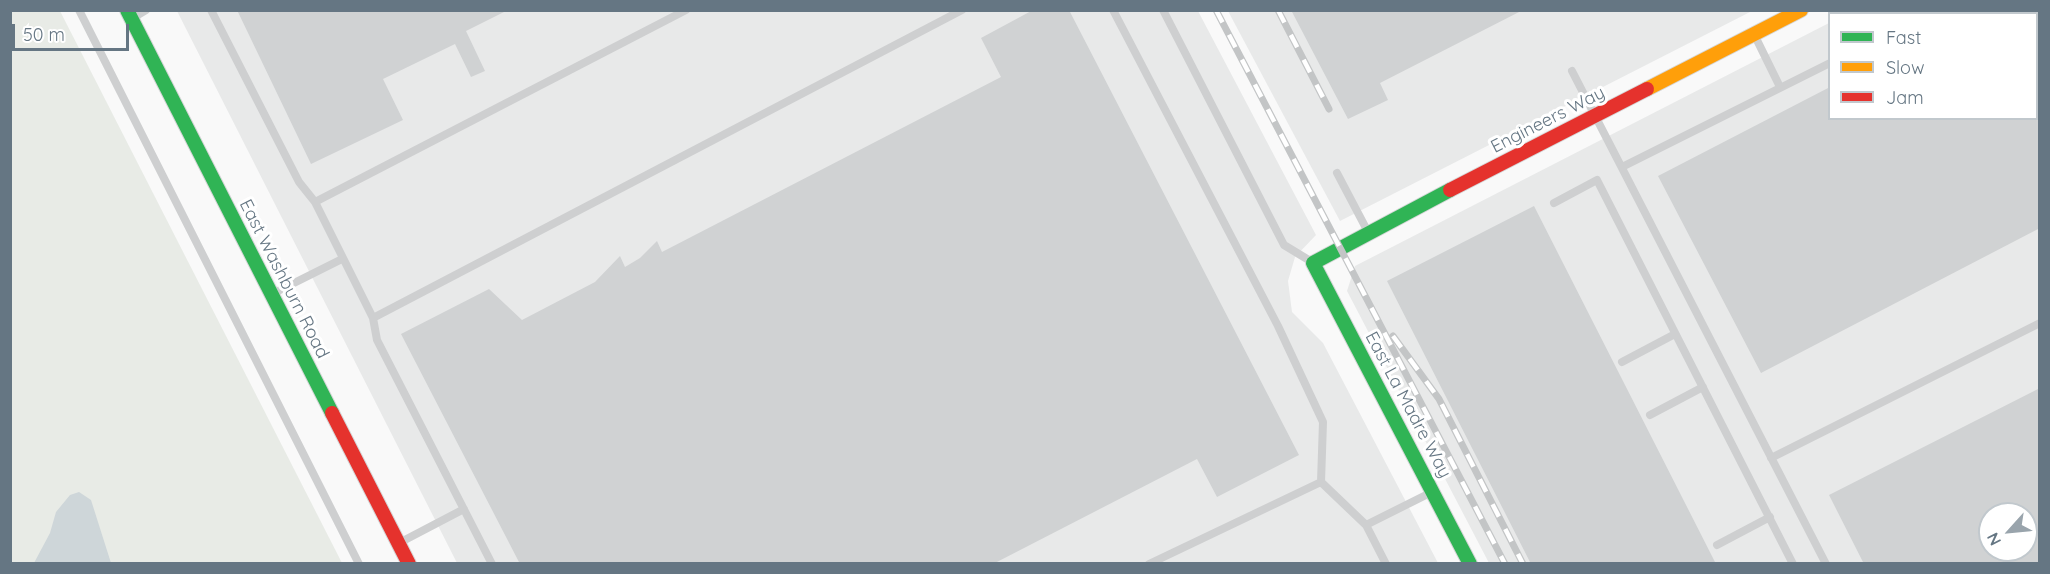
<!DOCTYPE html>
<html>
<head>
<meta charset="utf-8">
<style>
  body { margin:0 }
  #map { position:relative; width:2050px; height:574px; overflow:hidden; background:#f9f9f9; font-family:Quicksand,sans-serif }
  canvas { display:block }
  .frame { position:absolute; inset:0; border:12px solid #657683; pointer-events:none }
  .legend { position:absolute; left:1828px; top:12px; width:210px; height:108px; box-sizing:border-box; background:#fff; border:2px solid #c1c8cd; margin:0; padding:8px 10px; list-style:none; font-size:18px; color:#657683 }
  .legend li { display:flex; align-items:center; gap:12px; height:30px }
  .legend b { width:30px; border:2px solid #c1c8cd }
  .north { position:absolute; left:1978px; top:502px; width:60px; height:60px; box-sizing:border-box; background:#fff; border:2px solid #c1c8cd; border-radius:50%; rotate:243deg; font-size:16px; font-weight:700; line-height:24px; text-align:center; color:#657683 }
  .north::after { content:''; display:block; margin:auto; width:21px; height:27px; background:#99a4ac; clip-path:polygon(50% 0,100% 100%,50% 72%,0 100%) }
  .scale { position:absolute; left:12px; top:24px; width:117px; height:27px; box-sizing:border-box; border:3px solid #657683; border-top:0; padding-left:8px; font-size:18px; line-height:21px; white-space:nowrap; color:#657683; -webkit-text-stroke:4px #fff; paint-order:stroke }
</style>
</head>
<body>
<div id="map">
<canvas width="2050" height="574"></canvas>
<div class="frame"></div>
<ul class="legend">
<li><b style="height:8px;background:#30b455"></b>Fast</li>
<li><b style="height:8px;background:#ff9f0a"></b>Slow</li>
<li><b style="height:8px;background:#e5322d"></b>Jam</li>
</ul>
<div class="north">N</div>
<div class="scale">50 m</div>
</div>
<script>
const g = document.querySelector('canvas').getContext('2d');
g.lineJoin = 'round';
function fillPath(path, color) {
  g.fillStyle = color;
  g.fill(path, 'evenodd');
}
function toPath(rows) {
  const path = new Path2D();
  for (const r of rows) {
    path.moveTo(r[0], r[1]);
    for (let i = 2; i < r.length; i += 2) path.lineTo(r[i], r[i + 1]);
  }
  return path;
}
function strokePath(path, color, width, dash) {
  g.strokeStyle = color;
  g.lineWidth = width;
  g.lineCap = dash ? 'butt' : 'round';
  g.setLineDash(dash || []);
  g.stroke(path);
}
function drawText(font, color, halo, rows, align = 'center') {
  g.font = font + ' Quicksand,sans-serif';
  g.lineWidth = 6;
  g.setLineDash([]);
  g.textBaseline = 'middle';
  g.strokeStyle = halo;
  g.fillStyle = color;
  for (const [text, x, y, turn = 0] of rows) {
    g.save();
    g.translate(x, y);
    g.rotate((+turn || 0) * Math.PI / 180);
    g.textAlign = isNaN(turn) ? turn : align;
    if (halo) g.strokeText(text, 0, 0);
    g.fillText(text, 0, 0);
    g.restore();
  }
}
fillPath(toPath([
  [1854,10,2039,11,2039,563,1489,563,1347,291,1355,266,1829,23,1830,118,2036,118,2036,14,1848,13],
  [1990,514,2026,514,2026,550,1990,550],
  [177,11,1198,11,1316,235,1295,257,1288,281,1292,312,1323,343,1438,563,457,563],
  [1228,11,1752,11,1340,221]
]), '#e8e9e9');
fillPath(toPath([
  [10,11,60,11,342,563,11,563]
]), '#e8ebe6');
fillPath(toPath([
  [79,492,91,500,111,563,34,563,50,533,56,512,70,495]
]), '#ced6d9');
fillPath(toPath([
  [237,10,508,10,466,31,485,71,471,77,455,44,383,79,403,120,311,164],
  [1033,10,1069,10,1299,455,1217,497,1197,459,993,564,520,564,401,334,489,289,522,320,595,282,620,256,625,267,640,258,657,241,662,252,1001,77,981,38],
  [1291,10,1523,10,1380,83,1388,100,1348,119],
  [1830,87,1830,118,2040,118,2040,228,1761,373,1658,176],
  [1534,206,1716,564,1531,564,1387,281],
  [2040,388,2040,564,1864,564,1829,495],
  [1990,514,2026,514,2026,550,1990,550]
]), '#d0d2d3');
const fast = toPath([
  [127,10,332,413],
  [1450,190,1313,263,1470,564]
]);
const slow = toPath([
  [1647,89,1801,10]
]);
const jam = toPath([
  [1450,190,1647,89],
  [332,413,409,564]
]);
strokePath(fast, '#d5d6d7', 16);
strokePath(slow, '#d5d6d7', 16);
strokePath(jam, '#d5d6d7', 16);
strokePath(toPath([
  [79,10,359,564],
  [211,10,299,182,315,202,373,318,377,340,492,564],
  [1113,10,1278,326,1323,422,1321,482,1366,525,1386,564],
  [1163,10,1284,245,1312,262],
  [1927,14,1933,10],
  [131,19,146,10],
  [1754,34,1780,87],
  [1572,71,1826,564],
  [1622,167,1830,63],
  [1337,173,1368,232],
  [315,202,686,10],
  [1554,203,1597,180,1793,564],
  [272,294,342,259],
  [373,318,962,10],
  [1622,362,1675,334],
  [1650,415,1703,387],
  [1771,458,2040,323],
  [1366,525,1432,492],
  [399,543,464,509],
  [1717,545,1770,517],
  [1149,564,1321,482]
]), '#cecfd0', 8);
strokePath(fast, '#30b455', 14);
strokePath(slow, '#ff9f0a', 14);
strokePath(jam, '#e5322d', 14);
const rail = toPath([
  [1216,10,1505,564],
  [1278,10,1329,109],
  [1393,336,1439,399,1523,564]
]);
strokePath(rail, '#c3c5c6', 7);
strokePath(rail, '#fff', 4.5, [14]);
drawText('18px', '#657683', '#fff', [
  ["Engineers Way",1548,120,-27],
  ["East Washburn Road",284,279,63],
  ["East La Madre Way",1408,405,62]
]);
</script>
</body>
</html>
